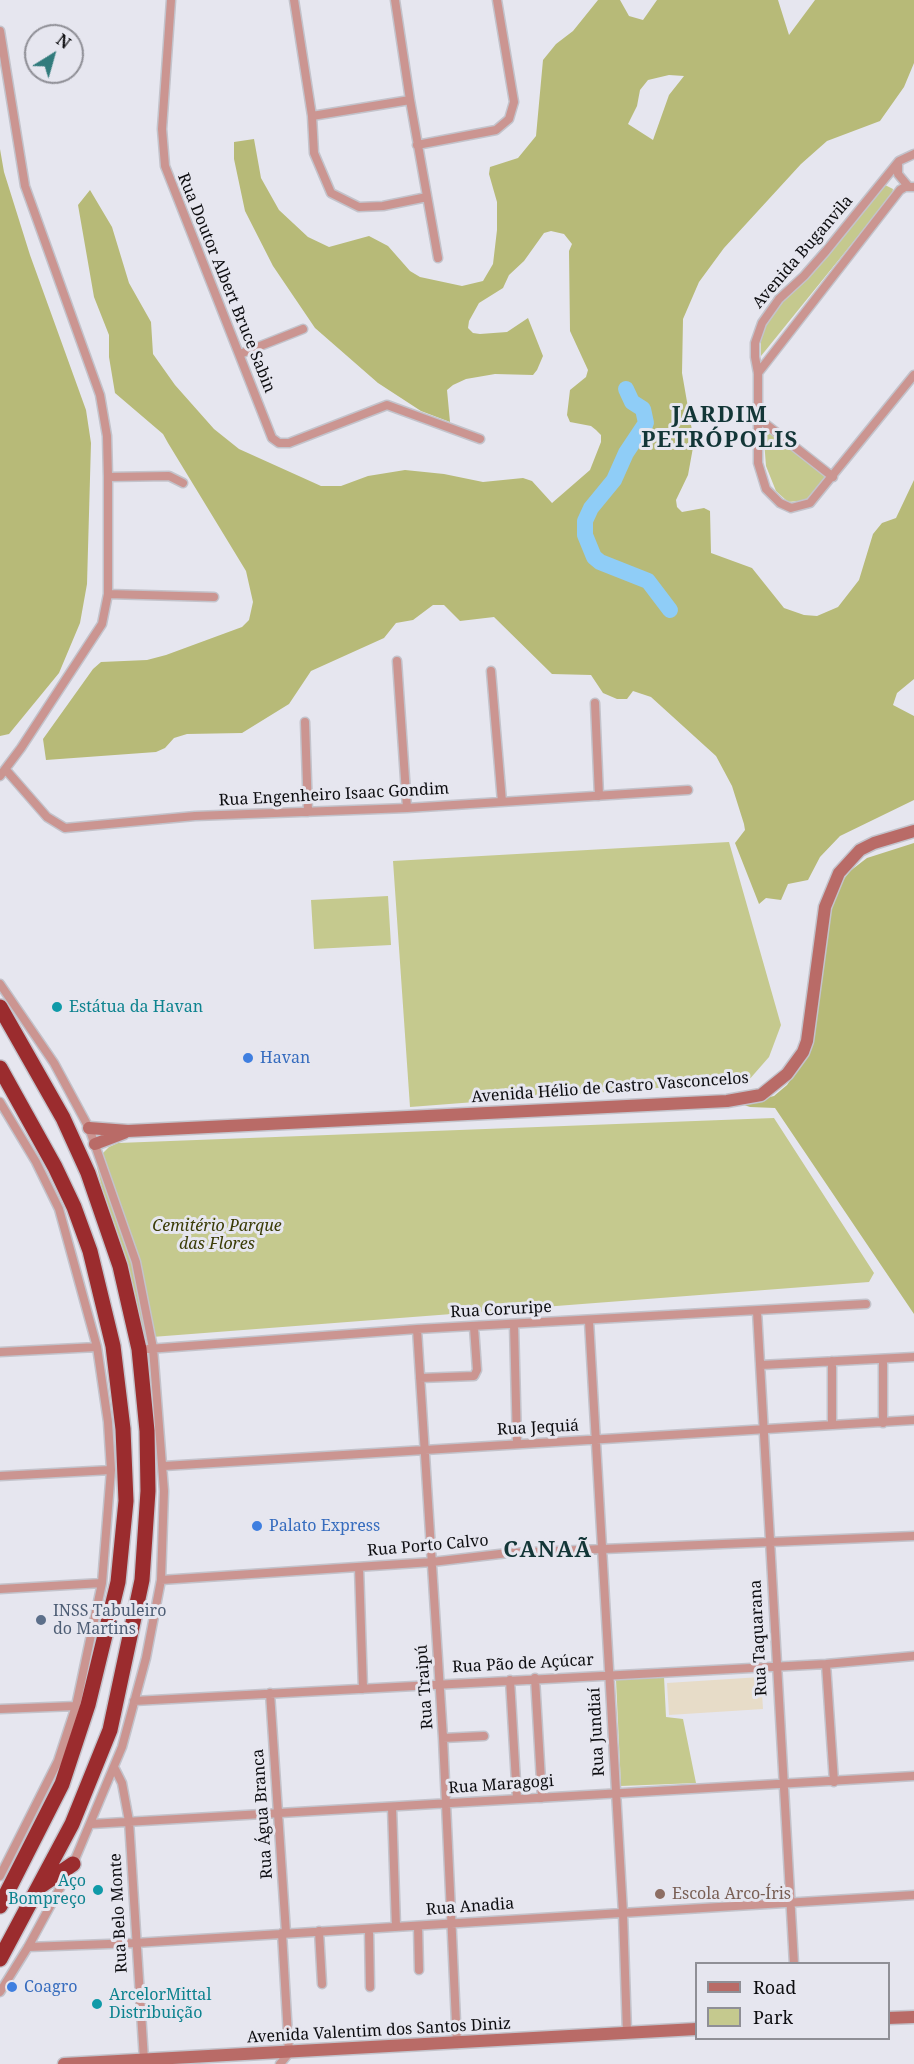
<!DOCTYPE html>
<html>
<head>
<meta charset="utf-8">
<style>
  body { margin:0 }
  #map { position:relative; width:914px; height:2064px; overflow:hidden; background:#e6e6ef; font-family:"Noto Serif",serif }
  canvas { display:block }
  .legend { position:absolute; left:695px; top:1962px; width:195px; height:78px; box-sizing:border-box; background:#e6e6ef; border:2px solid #8f8f96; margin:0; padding:8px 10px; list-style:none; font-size:18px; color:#0d0d10 }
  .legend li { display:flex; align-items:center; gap:12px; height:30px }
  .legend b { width:30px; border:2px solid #8f8f96 }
  .north { position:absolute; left:24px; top:24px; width:60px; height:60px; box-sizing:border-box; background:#e6e6ef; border:2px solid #8f8f96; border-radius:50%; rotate:37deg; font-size:16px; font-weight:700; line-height:24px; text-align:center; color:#0d0d10 }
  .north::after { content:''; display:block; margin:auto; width:21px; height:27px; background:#317b7c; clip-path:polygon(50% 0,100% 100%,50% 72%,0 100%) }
</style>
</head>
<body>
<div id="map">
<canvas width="914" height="2064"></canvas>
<ul class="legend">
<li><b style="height:8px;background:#b96b67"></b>Road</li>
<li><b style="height:16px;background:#c5c98e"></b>Park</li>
</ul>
<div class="north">N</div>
</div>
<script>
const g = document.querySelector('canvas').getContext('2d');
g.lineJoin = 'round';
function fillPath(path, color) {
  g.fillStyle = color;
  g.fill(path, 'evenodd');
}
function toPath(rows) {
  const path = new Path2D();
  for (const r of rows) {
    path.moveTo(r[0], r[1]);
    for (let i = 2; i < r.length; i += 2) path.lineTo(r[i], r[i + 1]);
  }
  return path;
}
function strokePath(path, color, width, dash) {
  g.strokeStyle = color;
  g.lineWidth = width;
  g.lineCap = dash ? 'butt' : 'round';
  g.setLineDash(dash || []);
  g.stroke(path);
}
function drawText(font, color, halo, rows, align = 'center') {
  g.font = font + ' "Noto Serif",serif';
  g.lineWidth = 6;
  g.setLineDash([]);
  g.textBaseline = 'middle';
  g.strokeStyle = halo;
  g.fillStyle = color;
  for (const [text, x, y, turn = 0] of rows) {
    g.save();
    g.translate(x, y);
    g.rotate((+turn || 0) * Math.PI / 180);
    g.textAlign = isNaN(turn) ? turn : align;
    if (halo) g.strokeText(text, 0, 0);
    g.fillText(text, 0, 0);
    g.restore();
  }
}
fillPath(toPath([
  [761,1677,763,1709,669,1715,667,1683]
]), '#e7dcc8');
fillPath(toPath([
  [885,185,893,189,892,194,761,356,761,335,765,325,783,300,814,272],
  [763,427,828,477,809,500,788,502,776,491,766,466],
  [729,842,781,1025,769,1057,748,1081,410,1107,393,861],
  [388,896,391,945,314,949,311,900],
  [774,1118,874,1273,869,1282,139,1338,97,1167,101,1155,109,1147,118,1143],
  [664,1677,666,1717,683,1719,696,1783,621,1786,616,1680]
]), '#c5c98e');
fillPath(toPath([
  [598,0,620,0,629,16,643,20,657,0,778,0,789,35,815,0,914,0,914,63,904,87,880,121,827,141,801,164,724,248,699,282,683,319,682,373,694,442,688,475,676,500,677,507,682,512,704,508,710,511,711,553,752,568,784,608,804,615,817,616,838,607,859,580,873,534,882,523,896,518,914,480,914,679,897,693,893,705,914,716,914,800,840,836,820,857,808,880,788,884,781,900,766,898,759,904,735,843,745,830,744,824,732,786,716,756,651,697,633,691,627,699,617,699,603,693,591,675,552,674,494,617,460,621,444,605,433,605,413,620,396,623,384,638,311,671,289,704,242,733,187,734,174,738,165,748,156,752,46,760,43,739,93,669,101,662,147,660,166,655,242,627,249,620,253,602,246,571,168,443,163,434,115,393,109,357,109,335,94,297,78,205,90,190,112,227,129,283,151,322,153,354,175,385,214,429,239,449,321,486,341,486,368,476,405,470,444,474,483,482,523,478,532,481,552,503,590,470,601,442,601,435,596,430,591,426,570,422,567,415,570,390,586,377,588,370,570,331,569,251,572,244,564,234,551,231,544,233,524,261,509,275,503,288,479,303,469,321,468,328,473,333,480,334,507,332,528,318,543,356,537,370,533,375,495,374,466,379,453,385,447,390,450,422,421,411,378,383,315,328,273,266,245,211,234,159,234,142,254,139,261,178,279,210,308,237,329,247,369,236,388,246,410,271,420,277,462,286,483,281,493,264,497,230,497,202,489,174,490,167,518,158,536,136,543,60,556,44,573,31],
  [669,75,684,76,669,95,653,140,628,124,637,106,640,90,648,80],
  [0,149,4,172,30,255,86,410,91,443,87,584,80,623,59,673,9,734,0,736],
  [914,843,914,1314,775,1108,750,1107,741,1104,774,1096,787,1085,802,1063,832,895,850,871,867,858]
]), '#b7ba78');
strokePath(toPath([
  [626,389,632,402,643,409,646,423,626,453,614,480,591,508,585,521,585,535,594,557,600,562,648,581,670,610]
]), '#8fcdf7', 16);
const street = toPath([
  [171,0,162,129,165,166,272,438,279,443,289,443,387,405,480,439],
  [294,0,312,116,314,153,331,193,359,207,383,206,427,197],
  [395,0,410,100,438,258],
  [0,31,25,186,100,395,107,436,108,477,108,594,102,624,21,748,0,776],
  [312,116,410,100],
  [417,145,496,130,509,119,514,102,497,0],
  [914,154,899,161,826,251,804,276,779,299,762,323,755,343,755,357,758,373,758,463,766,489,780,503,791,508,810,503,914,375],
  [898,165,898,174,908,186],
  [240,354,303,329],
  [758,373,900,190,905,187,914,187],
  [758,418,833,477],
  [108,477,169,476,183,483],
  [108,594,214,597],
  [397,661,407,808],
  [491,671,502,802],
  [595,703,599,796],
  [305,722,308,812],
  [6,770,47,817,65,828,195,816,407,808,688,790],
  [0,984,54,1063,89,1128,136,1262,153,1348,164,1491,161,1580,146,1658,122,1747,73,1864,28,1947,0,1992],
  [0,1102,36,1162,59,1209,97,1347,108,1422,111,1470,102,1583,76,1706,58,1761,0,1876],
  [757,1311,794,1964],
  [589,1321,623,1913,627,2033],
  [514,1324,517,1444],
  [417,1329,443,1738,457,2044],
  [148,1349,417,1329,866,1304],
  [0,1352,97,1347],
  [883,1359,883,1423],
  [832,1361,832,1425],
  [761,1365,914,1357],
  [420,1378,474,1376,477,1370,474,1327],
  [164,1466,914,1420],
  [0,1476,111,1470],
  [359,1567,363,1689],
  [161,1580,432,1562,508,1553,914,1536],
  [0,1589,102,1583],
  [826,1664,834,1782],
  [535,1678,542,1798],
  [510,1680,517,1799],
  [270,1693,286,1933],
  [134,1701,826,1664,914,1656],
  [0,1709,76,1706],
  [443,1738,484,1736],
  [114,1767,122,1783,129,1821,144,2060],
  [392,1807,396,1927],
  [91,1824,914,1776],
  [418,1926,419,1970],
  [369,1929,370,1987],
  [319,1931,322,1984],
  [28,1947,135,1943,914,1895],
  [280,2064,289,2053,282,1933]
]);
const secondary = toPath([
  [89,1128,128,1131,727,1101,761,1095,787,1074,803,1052,807,1041,825,907,839,873,860,850,874,843,914,831],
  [95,1144,124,1133],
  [888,2018,914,2017],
  [64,2064,696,2029]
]);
const highway = toPath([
  [0,1007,63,1118,88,1173,120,1266,139,1349,147,1431,148,1491,142,1580,110,1730,72,1824,0,1959],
  [0,1068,55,1167,74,1207,90,1251,113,1346,123,1429,126,1501,118,1582,88,1705,62,1784,0,1906],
  [42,1885,73,1864]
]);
strokePath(street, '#c3c3cb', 11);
strokePath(secondary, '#c3c3cb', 15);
strokePath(highway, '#c3c3cb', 18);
strokePath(street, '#cb9591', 8);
strokePath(secondary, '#b96b67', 12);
strokePath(highway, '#9b2c2e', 15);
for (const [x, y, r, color] of [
  [57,1007,6,"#0f9aa8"],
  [248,1058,6,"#3f7fe0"],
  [257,1526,6,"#3f7fe0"],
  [41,1620,6,"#5c6f8a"],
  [98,1890,6,"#0f9aa8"],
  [660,1894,6,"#8d6e63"],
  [12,1987,6,"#3f7fe0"],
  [97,2004,6,"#0f9aa8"]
]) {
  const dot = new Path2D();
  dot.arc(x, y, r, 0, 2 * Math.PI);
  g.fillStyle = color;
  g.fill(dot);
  strokePath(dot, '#e6e6ef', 2);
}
drawText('16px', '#0d0d10', '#e6e6ef', [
  ["Avenida Buganvila",803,252,-49],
  ["Rua Doutor Albert Bruce Sabin",226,283,68],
  ["Rua Engenheiro Isaac Gondim",334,795,-3],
  ["Avenida Hélio de Castro Vasconcelos",610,1088,-4],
  ["Rua Coruripe",501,1310,-3],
  ["Rua Jequiá",538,1428,-3],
  ["Rua Porto Calvo",428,1546,-5],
  ["Rua Taquarana",759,1638,-93],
  ["Rua Pão de Açúcar",523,1664,-3],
  ["Rua Traipú",425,1687,-94],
  ["Rua Jundiaí",597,1732,-93],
  ["Rua Maragogi",501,1785,-4],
  ["Rua Água Branca",263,1814,-94],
  ["Rua Anadia",470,1907,-4],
  ["Rua Belo Monte",119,1913,-93],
  ["Avenida Valentim dos Santos Diniz",379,2031,-3]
]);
drawText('16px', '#0d838f', '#e6e6ef', [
  ["Estátua da Havan",69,1007],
  ["Aço",86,1881,"right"],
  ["Bompreço",86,1899,"right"],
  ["ArcelorMittal",109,1995],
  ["Distribuição",109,2013]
], 'left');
drawText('16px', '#366cbe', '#e6e6ef', [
  ["Havan",260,1058],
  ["Palato Express",269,1526],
  ["Coagro",24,1987]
], 'left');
drawText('italic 16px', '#3a3b06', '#e6e6ef', [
  ["Cemitério Parque",217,1226],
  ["das Flores",217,1244]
]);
drawText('16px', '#4e5e75', '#e6e6ef', [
  ["INSS Tabuleiro",53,1611],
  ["do Martins",53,1629]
], 'left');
drawText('16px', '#785e54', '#e6e6ef', [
  ["Escola Arco-Íris",672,1894]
], 'left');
g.letterSpacing = '1.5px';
drawText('bold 22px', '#133637', '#e6e6ef', [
  ["JARDIM",720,416],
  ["PETRÓPOLIS",720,441],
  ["CANAÃ",548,1551]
]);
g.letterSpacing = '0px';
</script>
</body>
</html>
